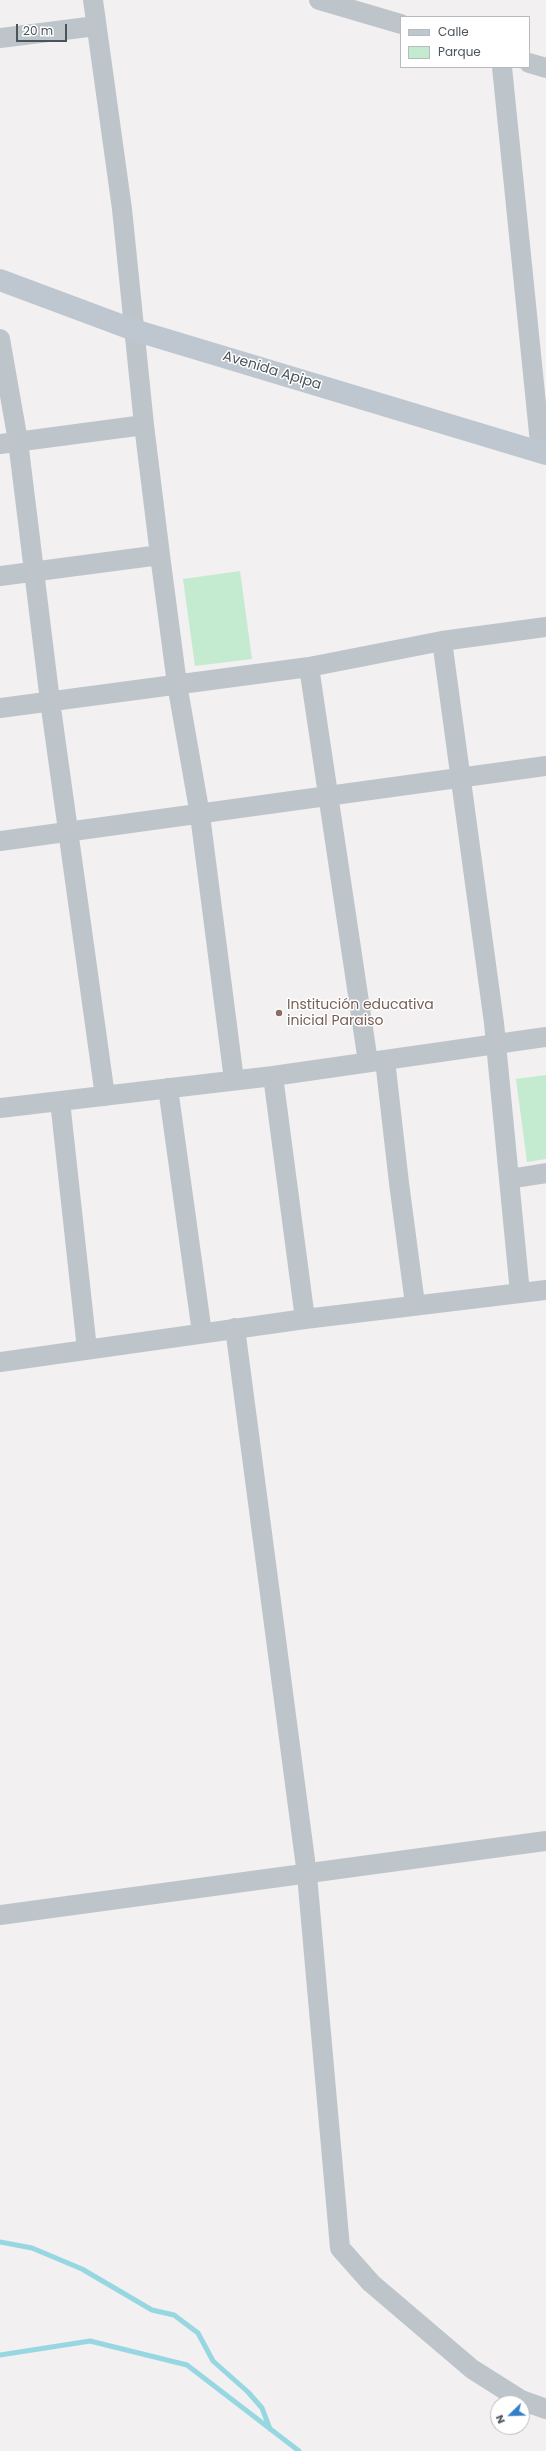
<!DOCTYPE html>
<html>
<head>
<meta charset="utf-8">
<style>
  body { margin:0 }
  #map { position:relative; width:546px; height:2451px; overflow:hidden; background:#f2f0f0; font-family:Poppins,sans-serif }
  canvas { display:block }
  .legend { position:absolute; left:400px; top:16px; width:130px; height:52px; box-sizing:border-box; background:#fff; border:1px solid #b7bbbd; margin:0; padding:5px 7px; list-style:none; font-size:12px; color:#4a545b }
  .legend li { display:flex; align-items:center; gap:8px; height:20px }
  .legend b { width:20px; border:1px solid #b7bbbd }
  .north { position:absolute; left:490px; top:2395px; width:40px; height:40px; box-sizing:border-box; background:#fff; border:1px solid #b7bbbd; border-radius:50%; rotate:247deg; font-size:11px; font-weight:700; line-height:16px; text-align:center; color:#4a545b }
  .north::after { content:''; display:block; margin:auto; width:14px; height:18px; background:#317fcb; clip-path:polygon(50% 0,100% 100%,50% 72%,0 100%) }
  .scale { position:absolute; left:16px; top:24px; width:51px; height:18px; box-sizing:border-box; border:2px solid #4a545b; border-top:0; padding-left:5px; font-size:12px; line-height:14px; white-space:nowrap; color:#4a545b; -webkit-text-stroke:3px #fff; paint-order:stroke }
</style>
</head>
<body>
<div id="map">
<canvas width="546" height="2451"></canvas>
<ul class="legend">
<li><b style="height:5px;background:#bec7cf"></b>Calle</li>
<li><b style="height:11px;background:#c4ead0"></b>Parque</li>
</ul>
<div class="north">N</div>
<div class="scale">20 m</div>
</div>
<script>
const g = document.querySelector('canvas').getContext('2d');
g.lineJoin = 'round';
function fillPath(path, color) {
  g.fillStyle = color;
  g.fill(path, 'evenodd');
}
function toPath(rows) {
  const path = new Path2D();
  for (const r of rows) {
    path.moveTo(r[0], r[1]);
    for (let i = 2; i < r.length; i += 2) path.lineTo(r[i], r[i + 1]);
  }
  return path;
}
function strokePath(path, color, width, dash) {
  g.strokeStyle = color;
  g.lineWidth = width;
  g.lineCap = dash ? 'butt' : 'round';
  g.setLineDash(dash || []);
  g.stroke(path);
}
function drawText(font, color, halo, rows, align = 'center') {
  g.font = font + ' Poppins,sans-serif';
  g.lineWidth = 3;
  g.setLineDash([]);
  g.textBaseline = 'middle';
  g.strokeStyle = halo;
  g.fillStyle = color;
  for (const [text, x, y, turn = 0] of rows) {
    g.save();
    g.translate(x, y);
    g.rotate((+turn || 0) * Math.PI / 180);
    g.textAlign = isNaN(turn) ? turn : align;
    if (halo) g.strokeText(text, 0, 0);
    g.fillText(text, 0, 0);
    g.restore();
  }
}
fillPath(toPath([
  [240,571,252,659,195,666,183,579],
  [546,1075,546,1159,527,1162,516,1079]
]), '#c4ead0');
strokePath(toPath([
  [0,2242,32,2248,82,2269,152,2310,174,2315,198,2333,213,2361,248,2392,262,2408,270,2429],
  [0,2355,90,2341,187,2365,299,2451]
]), '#97d7e1', 5);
strokePath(toPath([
  [93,0,122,209,144,425,160,555,177,684,200,815,234,1080],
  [319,0,401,24],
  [0,38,96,26],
  [529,63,546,68],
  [502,67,541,453],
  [0,339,18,441,50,701,105,1096],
  [0,444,144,425],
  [0,576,160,555],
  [442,641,494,1023,520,1293],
  [309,667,368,1062],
  [0,708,309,667,442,641,546,627],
  [0,841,546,766],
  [385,1060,399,1183,415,1304],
  [273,1076,305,1319],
  [168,1088,202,1333],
  [60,1101,87,1349],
  [0,1108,273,1076,546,1037],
  [509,1179,546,1173],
  [235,1328,307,1875,340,2248,371,2283,472,2369,521,2400,546,2409],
  [0,1362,305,1319,546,1290],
  [0,1915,546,1841]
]), '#bdc5cb', 20);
strokePath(toPath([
  [0,280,134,330,546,454]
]), '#bec7cf', 22);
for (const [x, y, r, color] of [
  [279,1013,4,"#8d6e63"]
]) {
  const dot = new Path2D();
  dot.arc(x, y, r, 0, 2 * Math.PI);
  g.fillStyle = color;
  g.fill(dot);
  strokePath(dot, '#fff', 1.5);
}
drawText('14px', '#4a545b', '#fff', [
  ["Avenida Apipa",272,371,17]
]);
drawText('14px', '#785e54', '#fff', [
  ["Institución educativa",287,1005],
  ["inicial Paraiso",287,1021]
], 'left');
</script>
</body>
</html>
